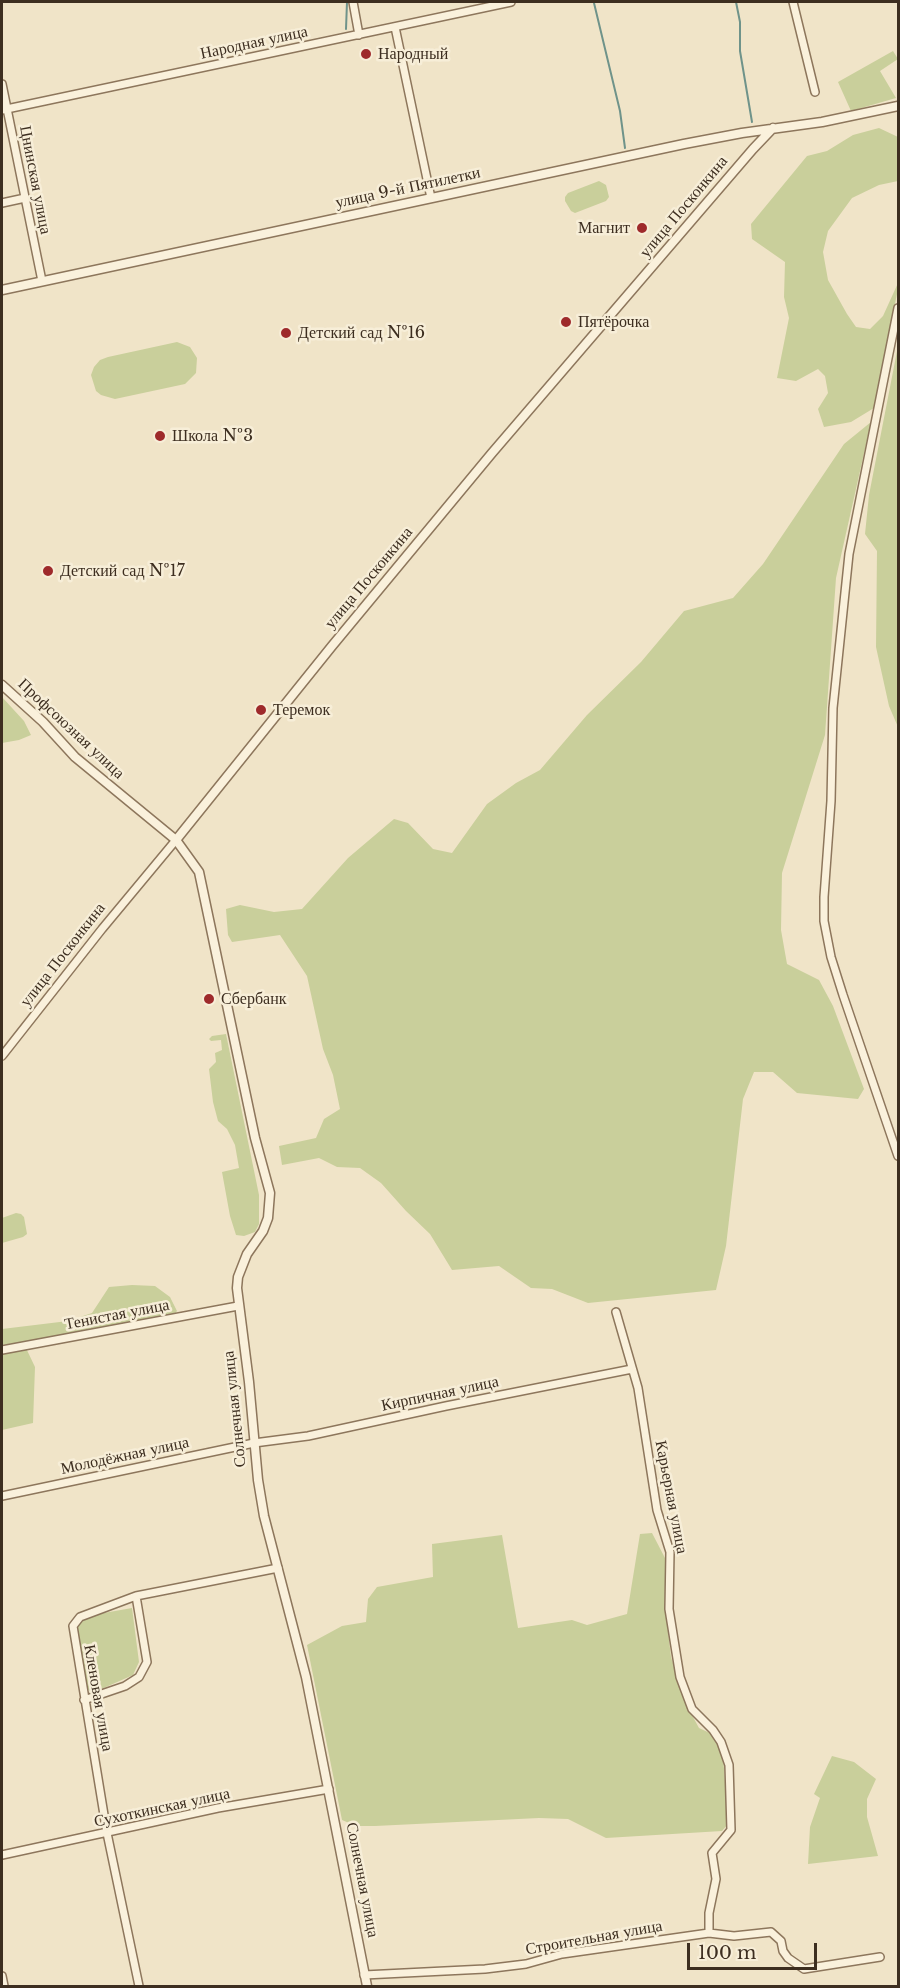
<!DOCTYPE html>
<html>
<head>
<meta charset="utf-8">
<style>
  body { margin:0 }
  #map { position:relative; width:900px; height:1988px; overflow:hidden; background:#f0e4c8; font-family:"Libre Baskerville",serif }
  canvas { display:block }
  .frame { position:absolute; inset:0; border:3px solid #3d2e20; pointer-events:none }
  .scale { position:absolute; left:687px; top:1943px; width:130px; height:27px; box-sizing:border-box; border:3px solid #3d2e20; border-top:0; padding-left:8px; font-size:18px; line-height:21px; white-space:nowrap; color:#3d2e20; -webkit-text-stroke:4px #f7eed8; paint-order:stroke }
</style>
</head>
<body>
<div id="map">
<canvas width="900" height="1988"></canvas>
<div class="frame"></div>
<div class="scale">100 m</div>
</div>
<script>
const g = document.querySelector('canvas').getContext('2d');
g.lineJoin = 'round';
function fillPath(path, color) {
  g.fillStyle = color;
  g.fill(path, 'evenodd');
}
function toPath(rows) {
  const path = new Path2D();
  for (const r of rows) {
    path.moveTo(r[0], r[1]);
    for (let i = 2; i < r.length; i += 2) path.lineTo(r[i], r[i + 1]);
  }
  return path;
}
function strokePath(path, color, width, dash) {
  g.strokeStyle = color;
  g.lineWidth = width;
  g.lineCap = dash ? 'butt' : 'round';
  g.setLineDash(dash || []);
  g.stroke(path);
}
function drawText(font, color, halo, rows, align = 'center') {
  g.font = font + ' "Libre Baskerville",serif';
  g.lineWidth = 5;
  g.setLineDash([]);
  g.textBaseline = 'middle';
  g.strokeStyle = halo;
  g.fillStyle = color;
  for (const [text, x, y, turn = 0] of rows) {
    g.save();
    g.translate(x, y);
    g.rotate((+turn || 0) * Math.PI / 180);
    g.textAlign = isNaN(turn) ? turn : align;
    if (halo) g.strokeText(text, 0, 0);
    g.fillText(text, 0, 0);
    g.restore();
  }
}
fillPath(toPath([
  [893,51,898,59,880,71,896,98,851,111,838,82],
  [879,128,898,137,898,181,879,185,852,198,828,231,823,252,828,280,847,314,856,327,870,329,883,316,898,283,898,289,874,408,851,422,824,427,818,409,828,393,825,376,818,369,796,381,777,378,789,318,784,297,785,262,752,239,751,224,807,156,827,151,853,135],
  [599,181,606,185,609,197,606,201,575,213,571,211,565,201,565,197,568,193],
  [177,342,190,347,197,358,196,373,185,384,115,399,101,395,96,391,91,375,94,367,100,360,108,357],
  [898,346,898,727,889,706,876,647,877,551,865,534,869,495],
  [871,422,836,578,825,735,782,873,781,930,787,964,819,980,833,1006,864,1089,858,1099,797,1093,773,1072,754,1072,743,1099,726,1246,716,1290,588,1303,552,1289,531,1288,499,1266,452,1270,430,1234,406,1211,381,1183,360,1168,337,1167,319,1158,282,1165,279,1146,316,1138,324,1119,340,1109,333,1075,323,1049,307,976,280,935,232,942,228,935,226,909,240,905,274,912,302,909,348,858,394,819,408,823,433,849,452,853,487,804,516,783,540,770,587,715,641,662,684,611,733,598,763,564,844,444],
  [2,697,24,721,31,735,19,740,2,743],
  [226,1034,259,1195,259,1224,255,1232,244,1236,236,1235,230,1216,222,1172,239,1168,235,1145,227,1129,218,1121,213,1102,209,1069,216,1062,215,1053,222,1050,221,1040,211,1041,209,1039,212,1036],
  [16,1213,21,1214,24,1217,27,1234,23,1237,2,1243,2,1218],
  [132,1285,155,1286,170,1297,177,1311,174,1315,56,1337,2,1345,2,1329,68,1321,92,1313,109,1287],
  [25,1346,35,1367,33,1423,2,1430,2,1350],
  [652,1533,665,1558,665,1605,671,1657,687,1706,699,1728,714,1735,723,1755,728,1824,722,1831,606,1838,568,1819,539,1818,375,1826,356,1826,342,1820,307,1645,342,1626,366,1622,368,1599,377,1587,433,1577,432,1544,502,1535,518,1628,572,1620,587,1625,627,1614,640,1534],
  [132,1608,139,1662,133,1675,97,1691,90,1691,86,1688,76,1627,79,1620,87,1616],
  [832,1756,854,1762,876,1779,867,1799,867,1817,878,1856,808,1864,810,1827,820,1798,814,1794]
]), '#c9cf9b');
strokePath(toPath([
  [736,2,740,22,740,51,752,122],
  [594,3,620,111,625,148],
  [346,29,347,2]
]), '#6f938a', 2);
const minor = toPath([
  [353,2,359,35],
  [793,2,815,92],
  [395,27,431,198],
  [2,84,42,281],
  [2,110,511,2],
  [2,203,25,198],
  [898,308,849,554,833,708,831,801,824,897,824,921,831,957,843,995,898,1156],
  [2,1056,102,929,176,840],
  [616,1312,638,1388,657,1510,670,1552,669,1609,680,1677,692,1709,713,1730,721,1742,729,1765,731,1830,712,1853,716,1879,709,1913,709,1933],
  [2,1350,238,1306],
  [2,1496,254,1443,308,1436,446,1406,632,1369],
  [84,1700,125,1686,139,1677,147,1662,136,1596],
  [2,1855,218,1808,329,1789],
  [364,1975,485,1969,526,1964,562,1954,709,1933,734,1936,771,1932,781,1941,783,1951,788,1958,804,1969,880,1957],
  [2,1976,4,1986],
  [139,1986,107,1833,73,1626,80,1617,136,1596,278,1568]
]);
const tertiary = toPath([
  [2,290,684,144,742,133,822,122,898,106],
  [2,685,43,722,75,757,176,840,199,872,255,1138,270,1193,268,1218,263,1231,247,1254,238,1277,237,1288,249,1382,258,1480,264,1516,306,1677,367,1986],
  [176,840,332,646,492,453,753,149,773,128]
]);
strokePath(minor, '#8d765c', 10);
strokePath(tertiary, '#8d765c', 11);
strokePath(minor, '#faf1dc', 7);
strokePath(tertiary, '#faf1dc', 8);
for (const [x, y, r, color] of [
  [366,54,6,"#9e2a2b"],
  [642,228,6,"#9e2a2b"],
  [566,322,6,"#9e2a2b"],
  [286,333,6,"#9e2a2b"],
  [160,436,6,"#9e2a2b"],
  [48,571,6,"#9e2a2b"],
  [261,710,6,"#9e2a2b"],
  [209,999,6,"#9e2a2b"]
]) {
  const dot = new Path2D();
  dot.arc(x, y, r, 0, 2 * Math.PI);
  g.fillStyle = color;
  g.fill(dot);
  strokePath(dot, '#f7eed8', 2);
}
drawText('16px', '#3d2e20', '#f7eed8', [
  ["Народная улица",254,43,-12],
  ["Цнинская улица",35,180,79],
  ["улица 9-й Пятилетки",408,188,-12],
  ["улица Посконкина",684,207,-50],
  ["улица Посконкина",369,578,-50],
  ["Профсоюзная улица",71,729,43],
  ["улица Посконкина",63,955,-52],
  ["Тенистая улица",117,1315,-11],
  ["Кирпичная улица",440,1394,-12],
  ["Солнечная улица",235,1409,-96],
  ["Молодёжная улица",125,1456,-12],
  ["Карьерная улица",671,1497,79],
  ["Кленовая улица",98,1698,80],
  ["Сухоткинская улица",162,1808,-12],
  ["Солнечная улица",362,1880,79],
  ["Строительная улица",594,1938,-10]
]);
drawText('16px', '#3d2e20', '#f7eed8', [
  ["Народный",378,54],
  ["Магнит",630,228,"right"],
  ["Пятёрочка",578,322],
  ["Детский сад №16",298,333],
  ["Школа №3",172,436],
  ["Детский сад №17",60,571],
  ["Теремок",273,710],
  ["Сбербанк",221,999]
], 'left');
</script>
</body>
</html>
